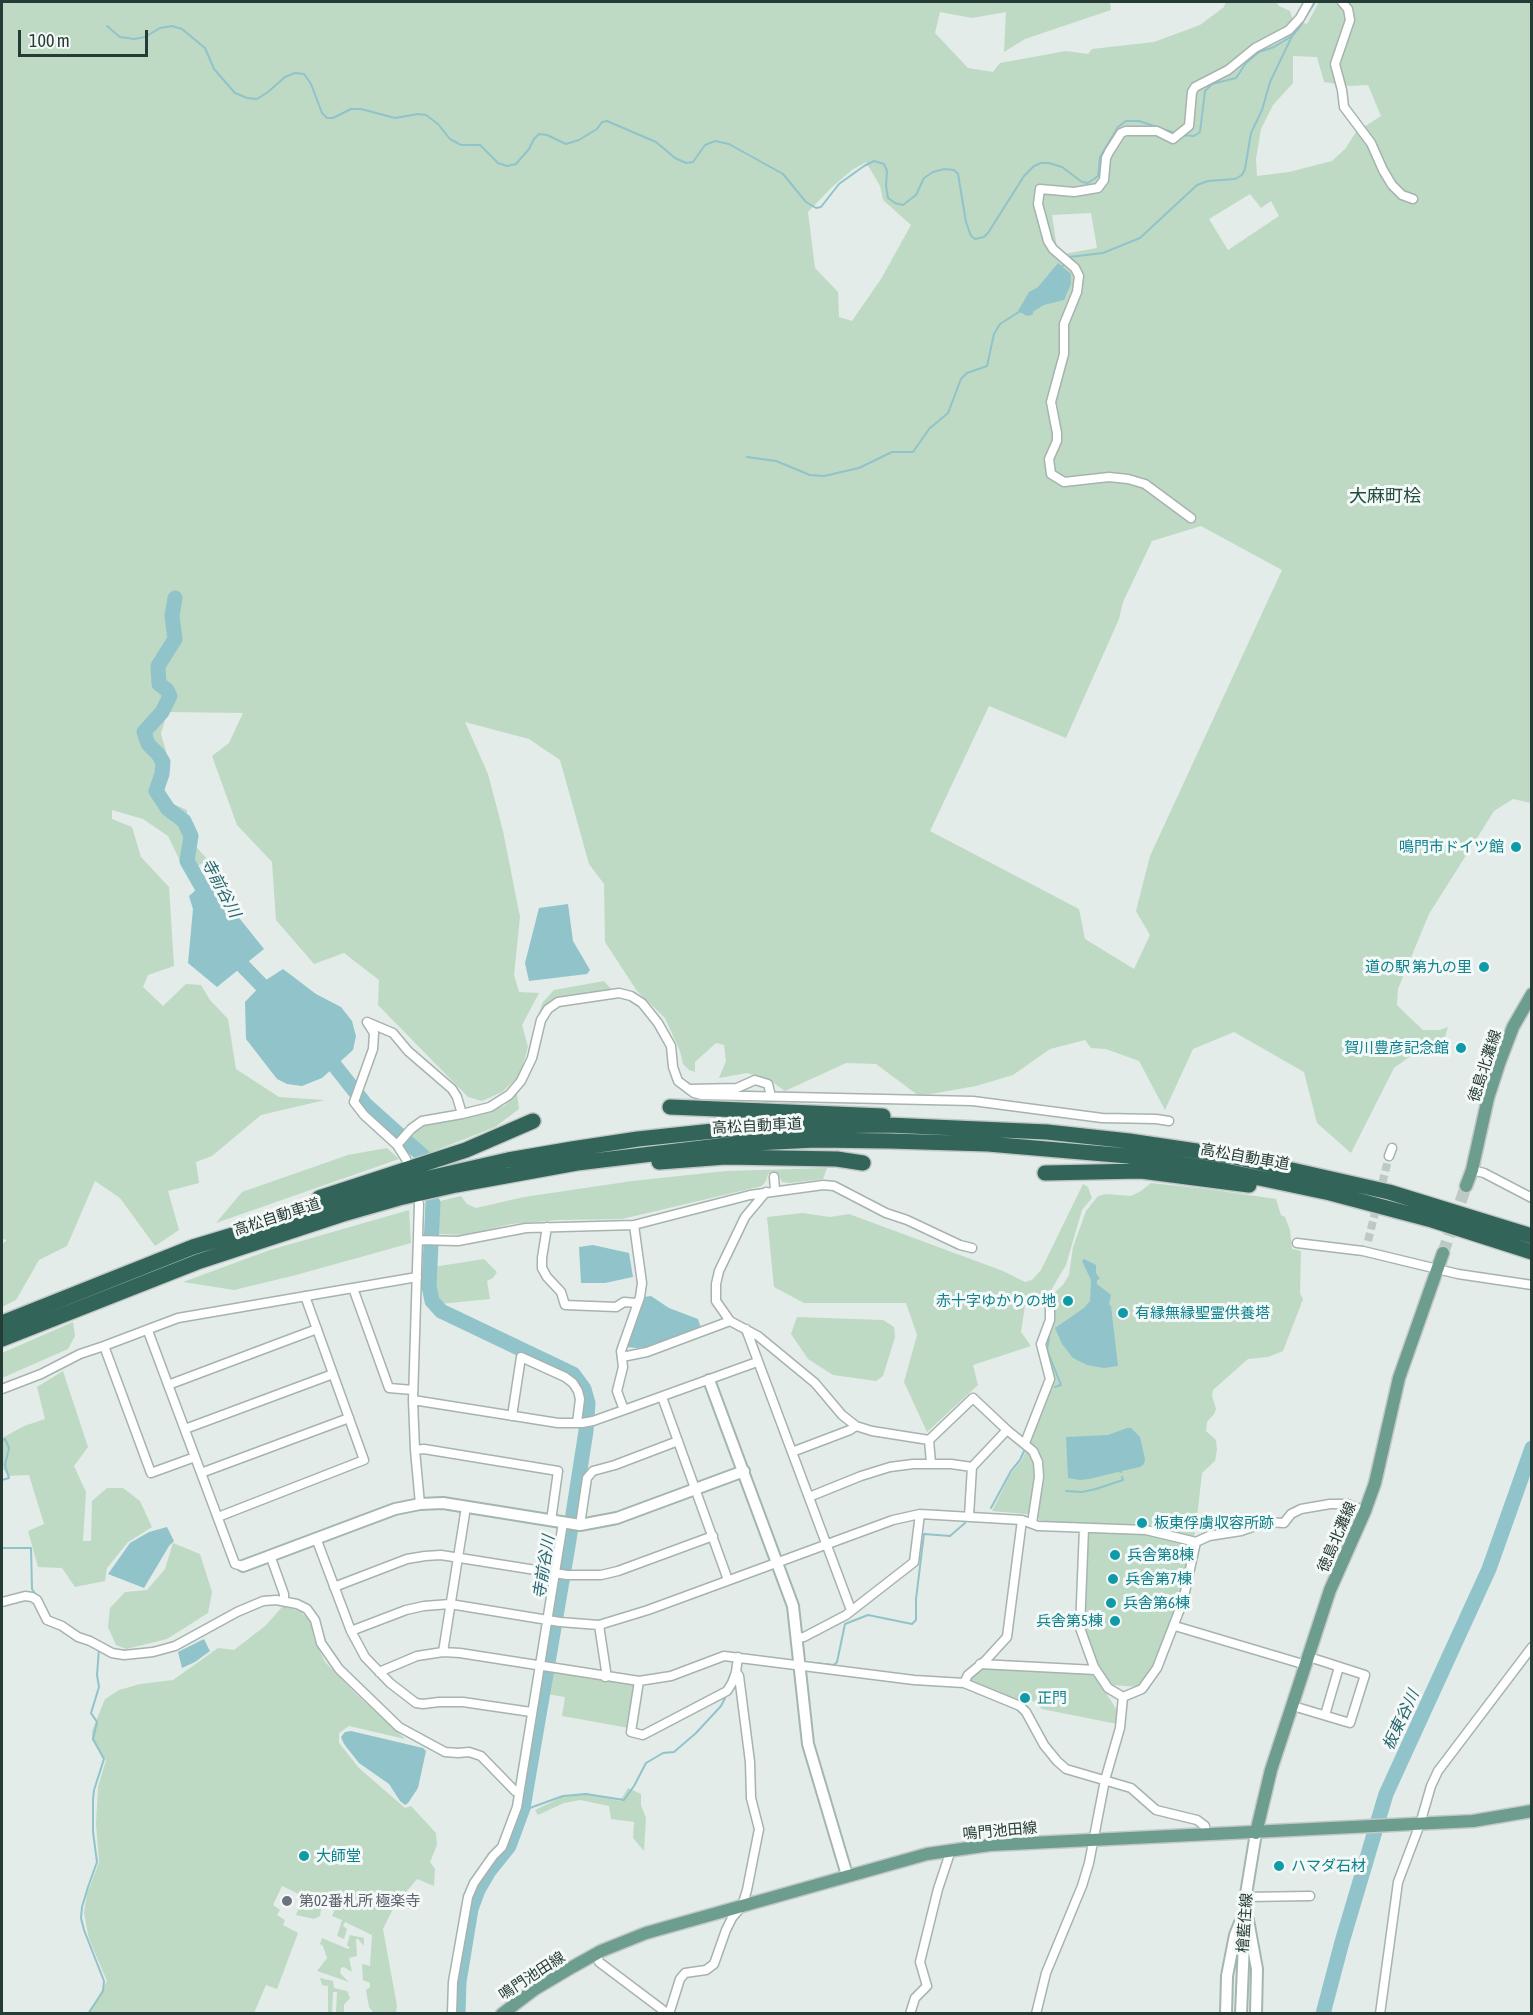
<!DOCTYPE html>
<html>
<head>
<meta charset="utf-8">
<style>
  body { margin:0 }
  #map { position:relative; width:1533px; height:2015px; overflow:hidden; background:#e3ece8; font-family:"Asap Condensed",sans-serif }
  canvas { display:block }
  .frame { position:absolute; inset:0; border:3px solid #253b35; pointer-events:none }
  .scale { position:absolute; left:18px; top:30px; width:130px; height:27px; box-sizing:border-box; border:3px solid #253b35; border-top:0; padding-left:8px; font-size:18px; line-height:21px; white-space:nowrap; color:#253b35; -webkit-text-stroke:4px #f4f8f6; paint-order:stroke }
</style>
</head>
<body>
<div id="map">
<canvas width="1533" height="2015"></canvas>
<div class="frame"></div>
<div class="scale">100 m</div>
</div>
<script>
const g = document.querySelector('canvas').getContext('2d');
g.lineJoin = 'round';
function fillPath(path, color) {
  g.fillStyle = color;
  g.fill(path, 'evenodd');
}
function toPath(rows) {
  const path = new Path2D();
  for (const r of rows) {
    path.moveTo(r[0], r[1]);
    for (let i = 2; i < r.length; i += 2) path.lineTo(r[i], r[i + 1]);
  }
  return path;
}
function strokePath(path, color, width, dash) {
  g.strokeStyle = color;
  g.lineWidth = width;
  g.lineCap = dash ? 'butt' : 'round';
  g.setLineDash(dash || []);
  g.stroke(path);
}
function drawText(font, color, halo, rows, align = 'center') {
  g.font = font + ' "Asap Condensed","Noto Sans JP",sans-serif';
  g.lineWidth = 6;
  g.setLineDash([]);
  g.textBaseline = 'middle';
  g.strokeStyle = halo;
  g.fillStyle = color;
  for (const [text, x, y, turn = 0] of rows) {
    g.save();
    g.translate(x, y);
    g.rotate((+turn || 0) * Math.PI / 180);
    g.textAlign = isNaN(turn) ? turn : align;
    if (halo) g.strokeText(text, 0, 0);
    g.fillText(text, 0, 0);
    g.restore();
  }
}
fillPath(toPath([
  [2,2,1110,2,1111,10,1025,39,1004,52,1006,12,972,18,940,12,935,33,968,68,993,72,1000,63,1066,51,1088,54,1092,49,1154,42,1200,25,1224,7,1226,2,1276,2,1279,6,1290,11,1293,20,1307,24,1319,2,1531,2,1531,803,1513,799,1494,811,1429,914,1398,989,1397,1005,1406,1014,1423,1030,1440,1030,1448,1027,1445,1037,1426,1045,1394,1068,1351,1153,1317,1123,1304,1072,1234,1032,1193,1049,1165,1110,1139,1061,1106,1049,1091,1048,1085,1040,1050,1049,1013,1075,976,1086,919,1096,876,1064,846,1063,785,1091,768,1079,747,1073,719,1078,726,1061,724,1045,716,1043,695,1062,695,1072,689,1070,683,1064,680,1051,665,1018,637,991,605,942,604,884,589,864,560,760,529,739,465,722,488,774,503,831,520,917,514,975,519,992,539,993,522,1025,528,1047,520,1075,502,1092,482,1101,468,1097,378,1005,379,980,344,953,314,964,276,920,272,862,237,825,212,756,229,743,243,713,167,712,161,734,168,758,164,800,187,810,186,830,191,841,208,860,191,870,182,865,168,836,143,819,112,810,112,819,132,827,141,857,169,887,174,966,148,975,143,987,163,1006,186,984,201,985,210,1000,228,1019,236,1069,279,1097,325,1100,261,1115,212,1156,196,1162,199,1183,168,1191,179,1230,155,1246,120,1198,95,1181,67,1246,39,1260,16,1300,2,1307,2,1244,7,1240,2,1239],
  [1293,56,1317,57,1324,82,1350,86,1368,85,1381,116,1356,132,1345,149,1332,161,1289,172,1257,176,1256,159,1261,129,1273,105,1293,83],
  [866,162,880,186,883,200,911,225,881,279,852,321,839,317,838,292,815,268,808,212,832,187,852,170],
  [1250,194,1261,208,1271,201,1279,216,1228,250,1209,219],
  [1091,213,1097,248,1058,255,1052,215],
  [1201,526,1282,570,1150,856,1136,911,1150,935,1134,969,1085,939,1079,909,930,831,989,706,1066,738,1119,619,1123,602,1152,541],
  [604,981,612,990,558,998,546,1006,536,1020,543,1002,554,990],
  [517,1094,519,1109,495,1127,429,1153,411,1135,426,1124,471,1116,504,1106],
  [387,1148,399,1159,216,1223,242,1192,348,1155],
  [827,1168,823,1179,790,1183,782,1182,779,1175,768,1174,766,1181,762,1186,622,1219,559,1220,511,1224,467,1235,438,1234,436,1202,461,1196,467,1204,476,1208,524,1197,632,1181,726,1171],
  [1151,1183,1207,1189,1276,1199,1281,1215,1285,1217,1290,1230,1292,1249,1301,1251,1300,1293,1303,1299,1283,1351,1268,1357,1248,1359,1213,1390,1212,1396,1216,1409,1214,1414,1207,1422,1206,1431,1216,1440,1217,1450,1215,1461,1202,1473,1196,1526,1185,1585,1159,1659,1140,1687,1112,1685,1097,1662,1085,1629,1089,1523,1045,1522,1039,1520,1037,1515,992,1511,1010,1475,1022,1460,1054,1382,1044,1346,1055,1292,1063,1285,1069,1275,1073,1247,1086,1211,1098,1196,1106,1194,1131,1196,1141,1191],
  [1083,1184,1088,1187,1092,1198,1082,1210,1066,1265,1047,1297,1025,1306,1021,1332,1031,1346,973,1365,978,1385,927,1432,904,1382,917,1335,906,1303,804,1303,774,1287,767,1217,803,1213,830,1217,849,1214,1003,1271,1025,1282,1032,1280,1041,1270],
  [409,1210,411,1243,296,1275,234,1290,183,1282,270,1250],
  [484,1259,497,1272,493,1278,487,1281,490,1299,439,1304,434,1295,433,1267],
  [797,1317,883,1320,894,1327,895,1337,883,1376,876,1381,833,1375,808,1359,791,1334],
  [73,1322,75,1336,68,1349,2,1378,2,1353],
  [63,1371,88,1447,74,1466,86,1492,83,1541,91,1541,92,1501,107,1488,123,1488,140,1501,152,1527,128,1542,107,1568,105,1581,75,1587,62,1568,38,1567,28,1531,44,1524,29,1475,8,1476,2,1467,2,1438,24,1426,45,1419,37,1387],
  [173,1543,200,1554,212,1592,208,1613,167,1639,126,1649,116,1645,108,1627,110,1608,125,1592,147,1590,165,1569],
  [283,1606,299,1611,310,1620,314,1639,325,1662,355,1693,405,1739,349,1726,339,1733,339,1743,359,1768,405,1808,411,1806,436,1833,437,1845,430,1862,435,1869,434,1886,417,1879,395,1905,383,1929,397,2006,396,2013,378,2013,373,2012,369,2007,366,1990,370,1987,370,1983,363,1980,362,1964,370,1966,372,1935,345,1922,343,1926,347,1929,344,1939,337,1936,342,1920,332,1916,337,1905,326,1900,321,1910,320,1916,314,1919,296,1915,303,1896,282,1886,273,1905,280,1910,277,1915,285,1920,283,1925,298,1933,277,1989,266,1985,254,2013,87,2013,96,2001,107,1981,89,1939,84,1913,87,1894,99,1862,96,1824,98,1787,106,1760,92,1740,92,1731,105,1699,119,1690,140,1684,173,1680,218,1648,234,1650,265,1626],
  [980,1667,1089,1672,1098,1680,1118,1712,1117,1724,1042,1709,1033,1701,1028,1699,1028,1703,972,1684,971,1676],
  [551,1671,635,1684,629,1728,562,1716,565,1697,547,1694],
  [628,1788,641,1794,641,1805,646,1818,644,1851,633,1838,634,1822,611,1819,609,1806,580,1800,564,1803,538,1815,535,1810,562,1797,585,1793,620,1801],
  [350,1935,364,1938,364,1946,358,1939,356,1939,357,1956,349,1958,352,1972,344,1967,341,1968,340,1973,349,1982,317,1971,327,1958,323,1946,320,1944,322,1938,348,1949,350,1948,347,1945],
  [320,1978,333,1981,334,1988,347,1991,350,1998,344,2005,344,2013,336,2013,337,1992,333,1992,332,2013,328,2013,328,1986,322,1985]
]), '#bedac5');
fillPath(toPath([
  [1058,263,1071,274,1071,284,1064,300,1044,305,1034,311,1032,315,1027,316,1018,311,1029,292,1038,287],
  [208,879,264,949,217,987,188,963,193,909,189,896],
  [568,904,573,941,590,970,587,974,529,981,525,963,539,908],
  [283,969,316,994,341,1007,352,1021,356,1036,353,1050,322,1078,302,1086,287,1084,277,1079,246,1039,245,1002,266,980],
  [593,1245,629,1253,633,1277,605,1283,581,1283,579,1247],
  [1084,1259,1096,1265,1096,1273,1100,1279,1097,1280,1097,1284,1111,1295,1109,1304,1111,1306,1118,1366,1104,1368,1087,1365,1073,1358,1062,1344,1055,1328,1084,1308,1090,1301,1091,1280,1082,1261],
  [651,1296,669,1308,698,1319,701,1328,648,1347,637,1348,626,1347,644,1297],
  [1127,1428,1131,1428,1140,1437,1145,1459,1144,1464,1140,1467,1122,1471,1122,1473,1118,1472,1089,1479,1080,1480,1068,1478,1066,1437,1108,1435],
  [167,1527,174,1541,169,1546,144,1588,108,1574,130,1543,149,1532],
  [204,1639,210,1651,195,1662,182,1668,178,1652],
  [351,1731,423,1748,426,1751,418,1788,408,1803,405,1805,400,1801,389,1784,359,1763,344,1744,341,1737,345,1732]
]), '#91c3cb');
strokePath(toPath([
  [107,26,120,37,134,39,145,37,160,28,172,26,182,29,205,48,214,69,235,93,247,98,257,99,268,92,285,77,295,73,304,74,311,84,322,113,327,118,333,118,351,109,361,109,395,118,418,114,426,115,438,124,450,139,461,145,480,145,498,163,507,166,516,164,529,149,534,139,539,134,547,135,566,144,579,140,597,129,602,122,607,121,656,142,675,158,686,163,693,162,705,145,715,141,729,144,783,174,806,202,816,208,821,207,839,184,864,166,874,161,884,164,887,171,886,186,888,198,895,203,903,205,916,195,924,178,933,172,944,169,954,170,958,174,966,222,971,236,975,239,984,237,988,233,1024,176,1034,166,1041,163,1049,163,1062,167,1082,182,1088,183,1098,176,1100,157,1118,127,1126,121,1139,121,1175,133],
  [1181,135,1194,136,1200,132,1205,91,1212,84,1236,78,1246,63,1259,52,1274,47,1292,36,1299,28,1315,2],
  [1062,267,1069,257,1103,253,1140,238,1197,185,1208,181,1235,179,1242,175,1245,169,1251,133,1262,110,1270,82,1292,36],
  [747,457,776,461,810,475,824,476,859,468,892,452,913,452,929,429,948,413,961,379,967,373,987,366,994,334,1000,324,1022,310],
  [1049,1338,1047,1350,1061,1385,1055,1387],
  [2,1440,5,1439,9,1448,5,1465,9,1478,2,1480],
  [1066,1491,1082,1492,1096,1489,1123,1480,1122,1477],
  [991,1508,1011,1471,1020,1460,1024,1451],
  [2,1548,31,1548,32,1589,36,1595],
  [67,1634,77,1641],
  [815,1663,834,1665,837,1662,845,1624,868,1615,912,1624,916,1620,916,1599,924,1534,950,1536,965,1523],
  [523,1808,527,1809,563,1796,586,1794,624,1800,634,1786,646,1763,663,1753,674,1752,696,1733,721,1706,725,1698],
  [88,2014,103,1991,104,1981,84,1930,81,1918,82,1907,88,1887,97,1862,93,1832,93,1800,94,1790,104,1759,93,1739,97,1722,91,1713,99,1687,97,1675,99,1649]
]), '#91c3cb', 2);
strokePath(toPath([
  [175,598,172,616,175,639,158,666,159,684,167,690,170,696,162,712,144,732,148,744,158,754,163,762,162,774,156,791,168,809,184,821,191,836,187,861,211,903],
  [233,948,240,963,275,999],
  [324,1052,365,1104,423,1156],
  [433,1203,429,1286,432,1301,441,1311,573,1374,584,1389,588,1403,586,1431,568,1546,523,1808,509,1846,489,1871,478,1890,471,1909,459,1982,458,2014],
  [1323,2014,1342,1942,1386,1794,1489,1569,1532,1448]
]), '#91c3cb', 15);
strokePath(toPath([
  [1368,1241,1389,1156]
]), '#bdc9c4', 8, [8, 4]);
strokePath(toPath([
  [1443,1253,1466,1186]
]), '#bdc9c4', 12, [12, 6]);
const street = toPath([
  [1342,2,1348,9,1350,20,1335,64,1342,90,1344,107,1371,143,1383,170,1392,185,1402,195,1413,199],
  [1191,518,1145,484,1128,479,1109,477,1064,482,1051,474,1049,459,1057,441,1057,433,1051,402,1064,354,1064,324,1077,292,1079,276,1075,268,1053,249,1048,241,1038,204,1040,189,1074,192,1098,188,1104,180,1106,158,1109,152,1121,133,1126,131,1157,131,1173,139,1189,126,1192,92,1195,87,1228,70,1255,48,1289,30,1300,18,1309,2],
  [690,1089,737,1088,755,1080,768,1084,770,1092],
  [462,1114,490,1107,509,1095,521,1081,532,1058,541,1020,548,1009,558,1002,619,993,631,996,642,1003,658,1023,671,1046,673,1067,678,1081,694,1093,702,1095,973,1101,1102,1118,1156,1119,1169,1121],
  [397,1145,411,1129,422,1121,462,1114,457,1097,452,1089,408,1051,393,1033,367,1022,374,1033,373,1049,354,1102,364,1115,397,1145,406,1159],
  [1389,1156,1392,1148],
  [1472,1170,1484,1173,1532,1198],
  [774,1177,775,1190],
  [419,1204,413,1400,415,1450,420,1504],
  [547,1227,542,1258,542,1268,547,1277,561,1292,565,1305,616,1307,624,1302,637,1303],
  [418,1240,458,1241,526,1228,634,1225,750,1195,823,1185,834,1186,886,1213,907,1220,960,1245,972,1248],
  [1297,1243,1363,1251,1458,1274,1532,1285],
  [353,1288,389,1388,413,1390],
  [730,1321,716,1301,716,1284,719,1271,745,1217,766,1192],
  [746,1329,851,1610],
  [148,1331,235,1564,243,1566],
  [622,1357,647,1352,730,1321,758,1336,815,1383,842,1415,856,1426],
  [168,1385,317,1329],
  [2,1389,41,1374,80,1354,104,1346],
  [662,1397,728,1580],
  [413,1400,558,1423,582,1423,593,1421,624,1410,757,1362],
  [624,1410,617,1391,623,1367,621,1351,640,1297,642,1283,634,1225],
  [512,1416,521,1357,565,1377,573,1383,578,1391,580,1399,577,1423],
  [185,1429,333,1374],
  [1007,1430,1033,1451,1038,1462,1039,1477,1032,1523],
  [929,1440,931,1463],
  [1025,1443,1050,1379,1041,1344,1050,1320,1050,1301],
  [415,1450,424,1449,558,1471,551,1521],
  [792,1452,850,1430,856,1426,872,1431,929,1440,973,1398,1007,1430,972,1467],
  [195,1457,151,1473,104,1346,178,1318,417,1277],
  [201,1473,349,1418],
  [809,1497,861,1476,890,1467,913,1464,951,1464,972,1467,969,1516],
  [218,1517,364,1460,305,1296],
  [580,1525,587,1478,593,1471,615,1465,678,1441],
  [1084,1528,1080,1628,1094,1667,1108,1688,1123,1697,1142,1689,1157,1668,1183,1601,1196,1542,1209,1536,1241,1531,1267,1522,1284,1523,1291,1514,1301,1509,1330,1504,1347,1504,1365,1511],
  [316,1538,351,1631,365,1657,390,1683,416,1703,423,1704,439,1702,463,1702,531,1712],
  [270,1555,284,1594,284,1600],
  [334,1587,407,1559,425,1556,441,1555,567,1575,601,1575,618,1571,713,1536],
  [2,1602,25,1596,32,1597,37,1600,47,1620,62,1626,78,1637,90,1641,112,1653,124,1655,153,1652,175,1646,237,1612,263,1601,276,1600,297,1604,307,1609,315,1620,321,1643,339,1669,399,1727,445,1752,458,1753,469,1752,481,1756,515,1791,519,1793],
  [599,1625,606,1671,605,1677],
  [1175,1626,1306,1665],
  [351,1631,406,1610,424,1606,450,1604,560,1622,599,1625,648,1610,893,1520,920,1514,1022,1520,1038,1526,1146,1530,1196,1542],
  [797,1638,804,1637,846,1615,914,1562,920,1514],
  [443,1652,466,1507],
  [980,1664,1096,1670],
  [379,1672,417,1656,443,1652,460,1653,639,1681,671,1676,724,1656,914,1680,964,1683,1020,1706,1026,1712,1044,1745,1057,1761,1066,1769,1131,1788,1156,1810,1197,1820,1205,1826,1206,1835],
  [639,1681,631,1732,643,1735,727,1691,732,1683,736,1672,738,1657],
  [964,1683,968,1675,986,1660,1007,1637,1022,1520],
  [1293,1706,1350,1723,1365,1675,1309,1657],
  [1325,1715,1339,1667],
  [1246,1897,1310,1896],
  [597,1954,599,1962,668,2014],
  [452,2014,453,1982,468,1897,474,1883,493,1856,502,1847,517,1807,563,1523],
  [669,2014,680,1979,685,1973,706,1970,714,1964,726,1930,732,1918,742,1906,747,1890,759,1829,751,1798,750,1762,739,1676,736,1672],
  [910,2014,915,1998,927,1986,920,1962,938,1889,951,1850],
  [1036,2014,1046,1973,1082,1886,1089,1863,1105,1780,1120,1728,1123,1697],
  [1380,2014,1398,1882,1420,1824,1431,1786,1438,1771,1532,1647]
]);
const secondary = toPath([
  [709,1380,793,1606,808,1744,847,1875],
  [243,1566,395,1509,420,1504,443,1503,580,1525,617,1518,744,1471],
  [1248,1920,1257,1969,1256,2014],
  [1226,2014,1227,1976,1235,1935,1241,1920],
  [1241,2014,1246,1894,1256,1833]
]);
const primary = toPath([
  [1466,1186,1472,1170,1488,1098,1500,1061,1513,1027,1532,994],
  [1256,1833,1271,1770,1330,1590,1365,1511,1375,1483,1399,1378,1443,1253],
  [502,2014,535,1989,567,1970,601,1951,646,1933,927,1854,990,1845,1473,1821,1532,1811]
]);
const highway = toPath([
  [670,1107,883,1116],
  [659,1162,726,1157,837,1159,863,1163],
  [1045,1173,1141,1171,1249,1185],
  [319,1198,466,1150,533,1121],
  [2,1323,193,1247,398,1185,508,1160,572,1149,638,1139,732,1129,815,1126,888,1125,1047,1132,1129,1141,1230,1156,1389,1192,1532,1236],
  [2,1339,200,1261,343,1214,399,1198,456,1185,577,1163,735,1144,815,1140,890,1141,988,1144,1128,1156,1226,1171,1330,1193,1432,1220,1532,1252]
]);
strokePath(street, '#a6b3af', 11);
strokePath(secondary, '#a3b6af', 14);
strokePath(primary, '#c2c8c6', 15);
strokePath(highway, '#c2c8c6', 18);
strokePath(street, '#fff', 8);
strokePath(secondary, '#fff', 10);
strokePath(primary, '#6c9d8f', 12);
strokePath(highway, '#336459', 15);
for (const [x, y, r, color] of [
  [1516,847,6,"#0f9aa8"],
  [1484,967,6,"#0f9aa8"],
  [1461,1048,6,"#0f9aa8"],
  [1068,1301,6,"#0f9aa8"],
  [1123,1313,6,"#0f9aa8"],
  [1142,1523,6,"#0f9aa8"],
  [1115,1555,6,"#0f9aa8"],
  [1113,1579,6,"#0f9aa8"],
  [1111,1603,6,"#0f9aa8"],
  [1115,1621,6,"#0f9aa8"],
  [1025,1698,6,"#0f9aa8"],
  [304,1856,6,"#0f9aa8"],
  [1279,1866,6,"#0f9aa8"],
  [287,1901,6,"#6b7280"]
]) {
  const dot = new Path2D();
  dot.arc(x, y, r, 0, 2 * Math.PI);
  g.fillStyle = color;
  g.fill(dot);
  strokePath(dot, '#f4f8f6', 2);
}
drawText('15px', '#0d838f', '#f4f8f6', [
  ["鳴門市ドイツ館",1504,847,"right"],
  ["道の駅 第九の里",1472,967,"right"],
  ["賀川豊彦記念館",1449,1048,"right"],
  ["赤十字ゆかりの地",1056,1301,"right"],
  ["有縁無縁聖霊供養塔",1135,1313],
  ["板東俘虜収容所跡",1154,1523],
  ["兵舎第8棟",1127,1555],
  ["兵舎第7棟",1125,1579],
  ["兵舎第6棟",1123,1603],
  ["兵舎第5棟",1103,1621,"right"],
  ["正門",1037,1698],
  ["大師堂",316,1856],
  ["ハマダ石材",1291,1866]
], 'left');
drawText('15px', '#253b35', '#f4f8f6', [
  ["徳島北灘線",1485,1066,-72],
  ["高松自動車道",757,1126,-3],
  ["高松自動車道",1245,1157,10],
  ["高松自動車道",277,1217,-18],
  ["徳島北灘線",1337,1537,-67],
  ["鳴門池田線",1000,1831,-5],
  ["檜藍住線",1245,1923,-86],
  ["鳴門池田線",532,1976,-33]
]);
drawText('15px', '#5b616d', '#f4f8f6', [
  ["第02番札所 極楽寺",299,1901]
], 'left');
drawText('italic 16px', '#256671', '#f4f8f6', [
  ["寺前谷川",221,888,62],
  ["寺前谷川",544,1567,-81],
  ["板東谷川",1401,1720,-65]
]);
drawText('18px', '#224b40', '#f4f8f6', [
  ["大麻町桧",1385,496]
]);
</script>
</body>
</html>
